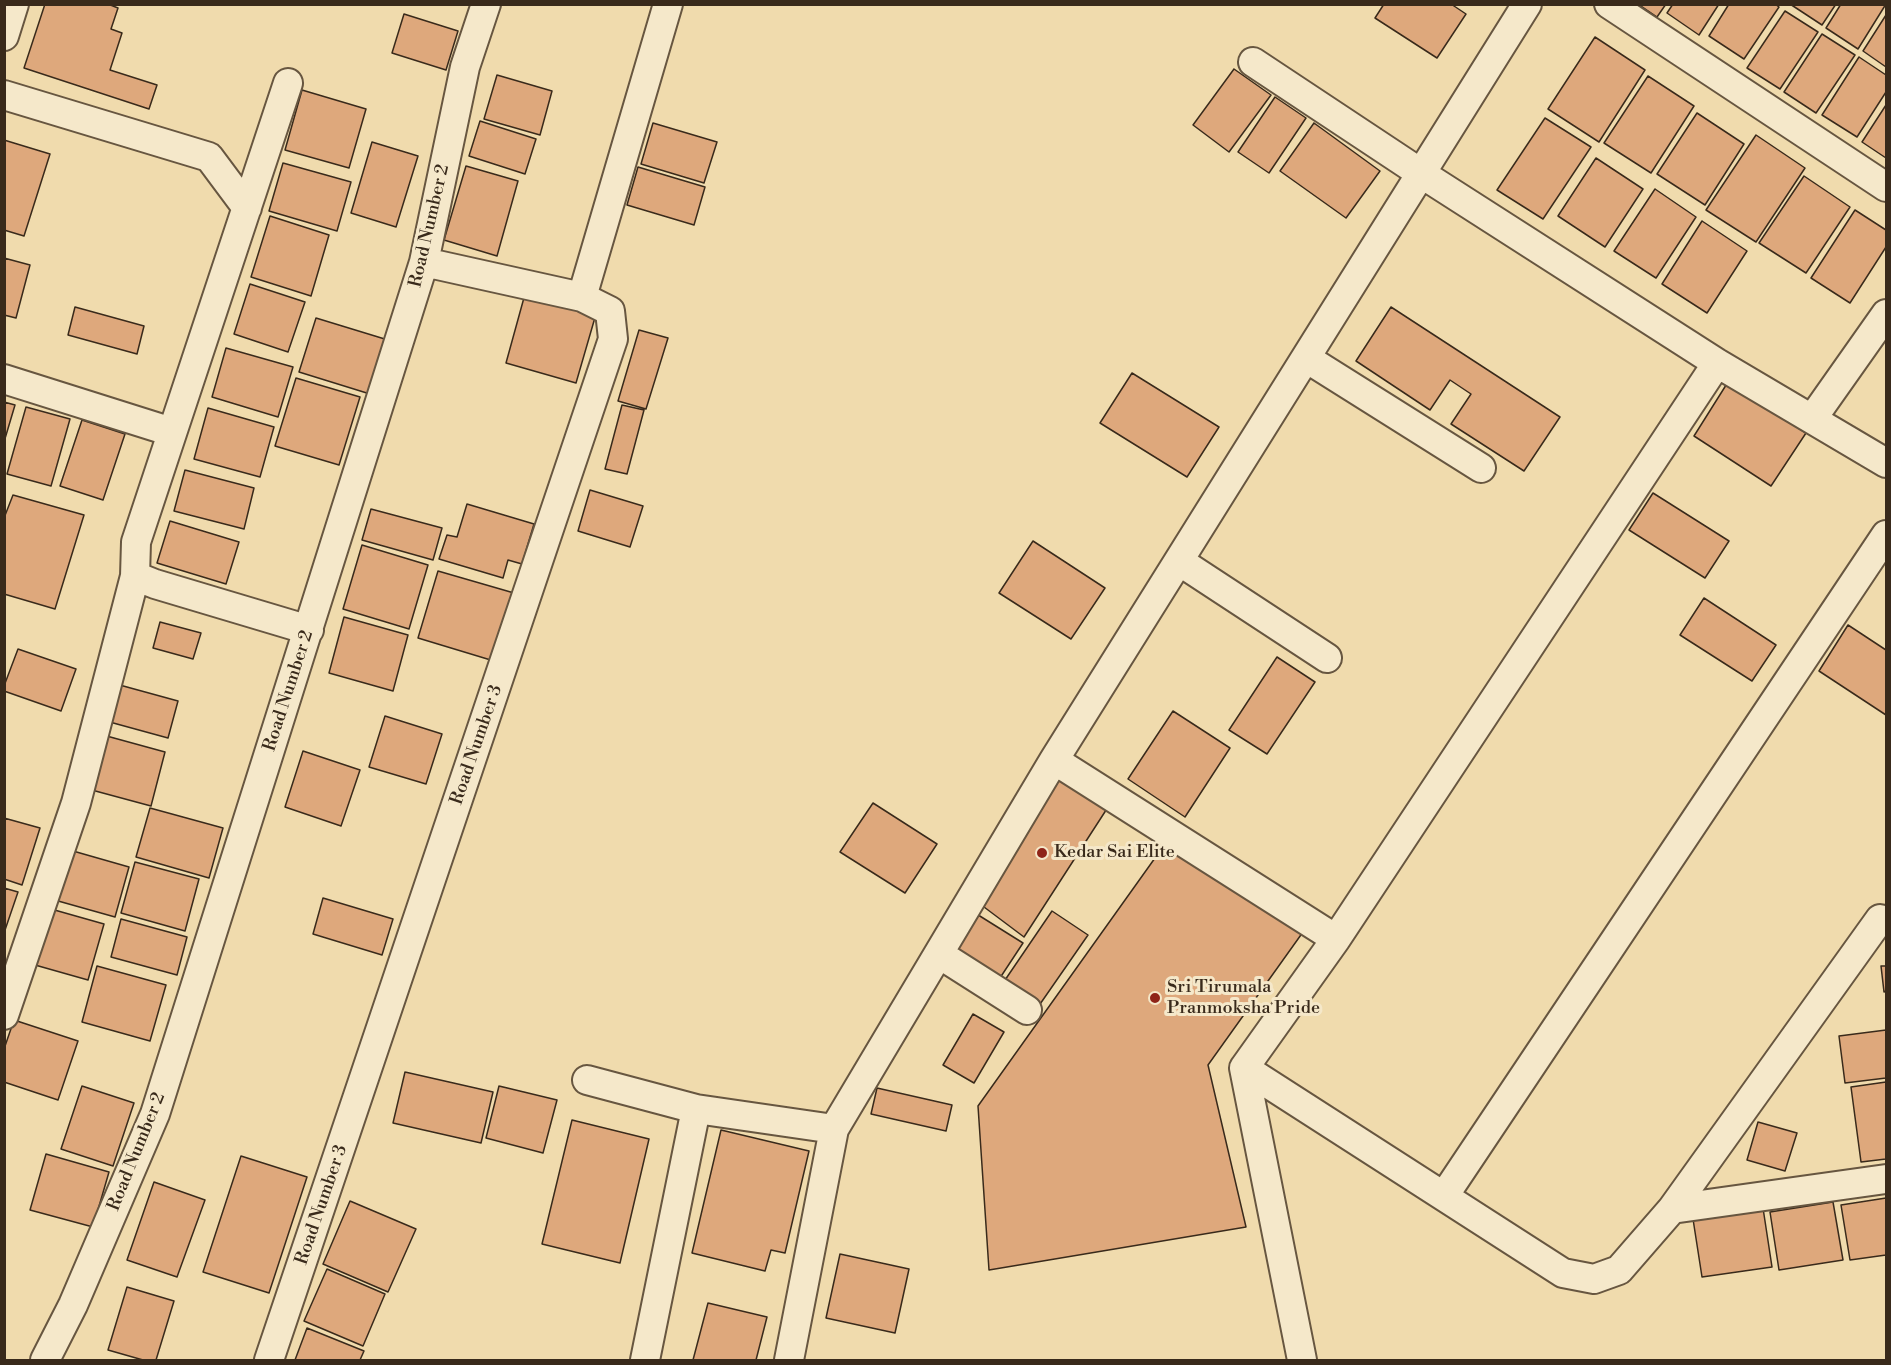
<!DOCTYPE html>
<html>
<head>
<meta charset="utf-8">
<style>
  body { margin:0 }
  #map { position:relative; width:1891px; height:1365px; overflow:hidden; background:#f0dbad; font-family:"Libre Bodoni",serif }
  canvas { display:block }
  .frame { position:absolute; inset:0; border:6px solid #392a1b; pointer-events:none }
</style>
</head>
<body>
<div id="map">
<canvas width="1891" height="1365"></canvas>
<div class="frame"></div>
</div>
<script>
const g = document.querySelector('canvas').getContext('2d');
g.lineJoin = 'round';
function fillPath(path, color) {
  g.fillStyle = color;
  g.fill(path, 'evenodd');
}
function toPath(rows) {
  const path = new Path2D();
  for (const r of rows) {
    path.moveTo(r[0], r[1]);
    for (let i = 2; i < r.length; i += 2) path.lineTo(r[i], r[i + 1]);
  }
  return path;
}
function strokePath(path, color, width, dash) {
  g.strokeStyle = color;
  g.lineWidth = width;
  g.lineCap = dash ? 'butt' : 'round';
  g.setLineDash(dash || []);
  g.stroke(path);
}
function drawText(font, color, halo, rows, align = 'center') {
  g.font = font + ' "Libre Bodoni",serif';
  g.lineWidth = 6;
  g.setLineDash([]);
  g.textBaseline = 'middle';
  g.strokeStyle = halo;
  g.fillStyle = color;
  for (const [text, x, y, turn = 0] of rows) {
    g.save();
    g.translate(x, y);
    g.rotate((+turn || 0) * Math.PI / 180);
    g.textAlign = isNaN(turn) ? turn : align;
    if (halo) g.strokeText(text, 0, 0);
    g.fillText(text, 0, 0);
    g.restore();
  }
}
const building = toPath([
  [45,4,108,4,118,8,111,29,122,33,110,70,157,85,149,109,24,68,45,4],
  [1384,4,1451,4,1466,14,1437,58,1375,18,1384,4],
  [1638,4,1666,4,1657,17,1638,4],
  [1673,4,1719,4,1699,35,1667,13,1673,4],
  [1729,4,1775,4,1779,7,1744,59,1709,36,1729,4],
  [1790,4,1836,4,1822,25,1790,4],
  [1841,4,1886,4,1858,49,1826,28,1841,4],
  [1785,11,1818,32,1780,89,1747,68,1785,11],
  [404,14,458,31,446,70,392,53,404,14],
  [1886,15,1886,67,1863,51,1886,15],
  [1822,34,1855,55,1816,113,1784,92,1822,34],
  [1595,37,1645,70,1599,142,1548,109,1595,37],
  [1859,57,1886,75,1886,92,1857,137,1822,115,1859,57],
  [1234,69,1271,95,1229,152,1193,125,1234,69],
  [497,75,552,91,540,135,484,119,497,75],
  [1648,76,1694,106,1651,173,1604,143,1648,76],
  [302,90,366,109,349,168,285,150,302,90],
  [1275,97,1306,118,1269,173,1238,152,1275,97],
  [1886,105,1886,158,1862,142,1886,105],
  [1697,113,1744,144,1705,205,1657,174,1697,113],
  [1545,118,1591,147,1543,219,1497,190,1545,118],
  [480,121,536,139,525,174,469,156,480,121],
  [653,123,717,142,704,183,641,164,653,123],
  [1314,123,1380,171,1346,218,1280,171,1314,123],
  [1756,135,1805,168,1756,242,1706,210,1756,135],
  [4,140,50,154,24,236,4,230,4,140],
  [372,142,418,156,396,227,351,213,372,142],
  [1596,158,1643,189,1605,247,1558,216,1596,158],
  [283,163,351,182,337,231,269,211,283,163],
  [466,166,518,181,497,256,444,240,466,166],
  [638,167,705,187,694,225,627,205,638,167],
  [1804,176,1850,207,1806,273,1759,243,1804,176],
  [1655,189,1696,217,1656,278,1614,251,1655,189],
  [1855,210,1886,230,1886,247,1850,303,1811,278,1855,210],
  [270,216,329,235,311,296,251,277,270,216],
  [1702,221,1747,251,1707,313,1662,284,1702,221],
  [4,258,30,265,16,318,4,315,4,258],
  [250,284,305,302,288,352,234,334,250,284],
  [525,294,596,314,576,383,506,363,525,294],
  [75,307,144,326,137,354,68,335,75,307],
  [1391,307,1560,417,1524,471,1451,424,1471,394,1450,380,1430,410,1356,361,1391,307],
  [316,318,388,340,370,394,299,372,316,318],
  [639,330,668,338,646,409,618,401,639,330],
  [226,348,293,367,278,417,212,397,226,348],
  [1132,373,1219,427,1187,477,1100,423,1132,373],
  [296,378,360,397,339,465,275,446,296,378],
  [1728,382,1806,433,1771,486,1694,436,1728,382],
  [4,402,15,405,4,442,4,402],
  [622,405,644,410,627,474,605,469,622,405],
  [26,407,70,419,51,486,7,474,26,407],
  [208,408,274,427,260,477,194,459,208,408],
  [82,420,125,434,103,500,60,486,82,420],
  [185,470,254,488,244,529,174,511,185,470],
  [590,490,643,506,630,547,578,531,590,490],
  [1653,493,1729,541,1705,578,1629,530,1653,493],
  [13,495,84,515,55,609,4,594,4,518,13,495],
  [467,504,534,524,522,564,508,560,503,578,439,559,447,535,457,537,467,504],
  [371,509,442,528,433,560,362,540,371,509],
  [170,521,239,542,226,584,157,563,170,521],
  [1033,541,1105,588,1071,639,999,593,1033,541],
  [362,545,428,565,409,629,343,609,362,545],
  [438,571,514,593,494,661,418,638,438,571],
  [1704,598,1776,645,1752,681,1680,635,1704,598],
  [344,617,408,635,393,691,329,673,344,617],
  [160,622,201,633,193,659,153,648,160,622],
  [1848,625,1886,650,1886,715,1819,671,1848,625],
  [18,649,76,669,61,711,4,691,4,686,18,649],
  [1277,657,1315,682,1267,754,1229,730,1277,657],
  [116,684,178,701,168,738,106,721,116,684],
  [1173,711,1230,748,1185,817,1128,779,1173,711],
  [385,716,442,734,426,784,369,767,385,716],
  [103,735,165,752,151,806,88,789,103,735],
  [303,751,360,770,341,826,285,807,303,751],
  [1054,771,1110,804,1024,937,976,901,1054,771],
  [873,803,937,844,905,893,840,852,873,803],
  [150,808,223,828,209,878,136,857,150,808],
  [4,818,40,828,22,885,4,879,4,818],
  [1170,837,1303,932,1208,1065,1246,1227,989,1270,978,1106,1170,837],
  [66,849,129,867,115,917,51,899,66,849],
  [135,862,199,879,185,931,121,913,135,862],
  [4,888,18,892,4,933,4,888],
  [323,898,393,919,382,955,313,934,323,898],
  [51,909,104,924,88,980,35,965,51,909],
  [1052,911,1088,935,1038,1007,1003,983,1052,911],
  [975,913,1023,943,996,984,949,954,975,913],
  [121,919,187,937,177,975,111,957,121,919],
  [97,966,166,985,150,1041,82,1022,97,966],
  [1881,966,1886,966,1886,991,1884,992,1881,966],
  [973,1014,1004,1032,974,1083,943,1065,973,1014],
  [14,1020,78,1041,58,1100,4,1082,4,1049,14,1020],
  [1886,1030,1886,1078,1845,1083,1839,1036,1886,1030],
  [405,1072,493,1092,481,1143,393,1123,405,1072],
  [1886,1082,1886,1159,1861,1162,1851,1087,1886,1082],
  [82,1086,134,1103,113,1166,61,1149,82,1086],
  [499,1086,557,1100,543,1153,486,1138,499,1086],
  [877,1088,952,1105,946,1131,871,1114,877,1088],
  [572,1120,649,1139,620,1263,542,1244,572,1120],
  [1758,1122,1797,1133,1785,1171,1747,1160,1758,1122],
  [721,1130,809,1151,785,1253,771,1250,765,1271,692,1253,721,1130],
  [46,1154,109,1172,93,1227,30,1210,46,1154],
  [241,1156,307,1177,269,1293,203,1272,241,1156],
  [154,1182,205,1200,177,1277,127,1260,154,1182],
  [1886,1198,1886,1255,1850,1260,1841,1205,1886,1198],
  [350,1201,416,1229,388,1292,323,1264,350,1201],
  [1833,1202,1843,1260,1779,1270,1770,1212,1833,1202],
  [1763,1208,1772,1267,1702,1277,1693,1219,1763,1208],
  [840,1254,909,1269,895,1333,826,1318,840,1254],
  [327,1269,385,1294,363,1346,304,1321,327,1269],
  [127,1287,174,1301,156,1360,143,1360,108,1350,127,1287],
  [708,1303,767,1317,756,1360,693,1360,708,1303],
  [307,1328,364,1351,360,1360,295,1360,307,1328]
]);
fillPath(building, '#dea87c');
strokePath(building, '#392a1b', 1.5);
const street = toPath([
  [1609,4,1886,187],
  [4,36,14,4],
  [1253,62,1422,174,1717,363,1886,463],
  [288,83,136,542,135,576,155,584,309,630],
  [4,95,209,157,247,208],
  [582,297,668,4],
  [1306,358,1481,468],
  [4,379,172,432],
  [1812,419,1886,314],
  [1179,561,1327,658],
  [1054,760,1336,939],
  [939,954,1027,1010],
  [4,1015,76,803,135,576],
  [1244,1068,1563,1273,1594,1279,1619,1270,1672,1209,1880,919],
  [587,1080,696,1109,645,1360],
  [696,1109,834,1129],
  [1444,1196,1886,535],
  [1672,1209,1886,1179],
  [45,1360,73,1305,155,1114,424,262,465,67,486,4],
  [269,1360,613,339,610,311,582,297,424,262],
  [789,1360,834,1129,1054,760,1527,4],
  [1302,1360,1244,1068,1336,939,1717,363]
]);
strokePath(street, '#675640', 32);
strokePath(street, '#f5e8ca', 28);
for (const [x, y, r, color] of [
  [1042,853,6,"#8f2418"],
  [1155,998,6,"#8f2418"]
]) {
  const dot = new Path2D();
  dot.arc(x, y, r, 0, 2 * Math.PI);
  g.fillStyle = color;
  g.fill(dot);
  strokePath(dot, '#f5e8ca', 2);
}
drawText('18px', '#392a1b', '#f5e8ca', [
  ["Road Number 2",430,226,-77],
  ["Road Number 2",289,691,-72],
  ["Road Number 3",477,745,-71],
  ["Road Number 2",137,1152,-68],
  ["Road Number 3",322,1205,-71]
]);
drawText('18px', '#392a1b', '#f5e8ca', [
  ["Kedar Sai Elite",1054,853],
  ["Sri Tirumala",1167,988],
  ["Pranmoksha Pride",1167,1009]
], 'left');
</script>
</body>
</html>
